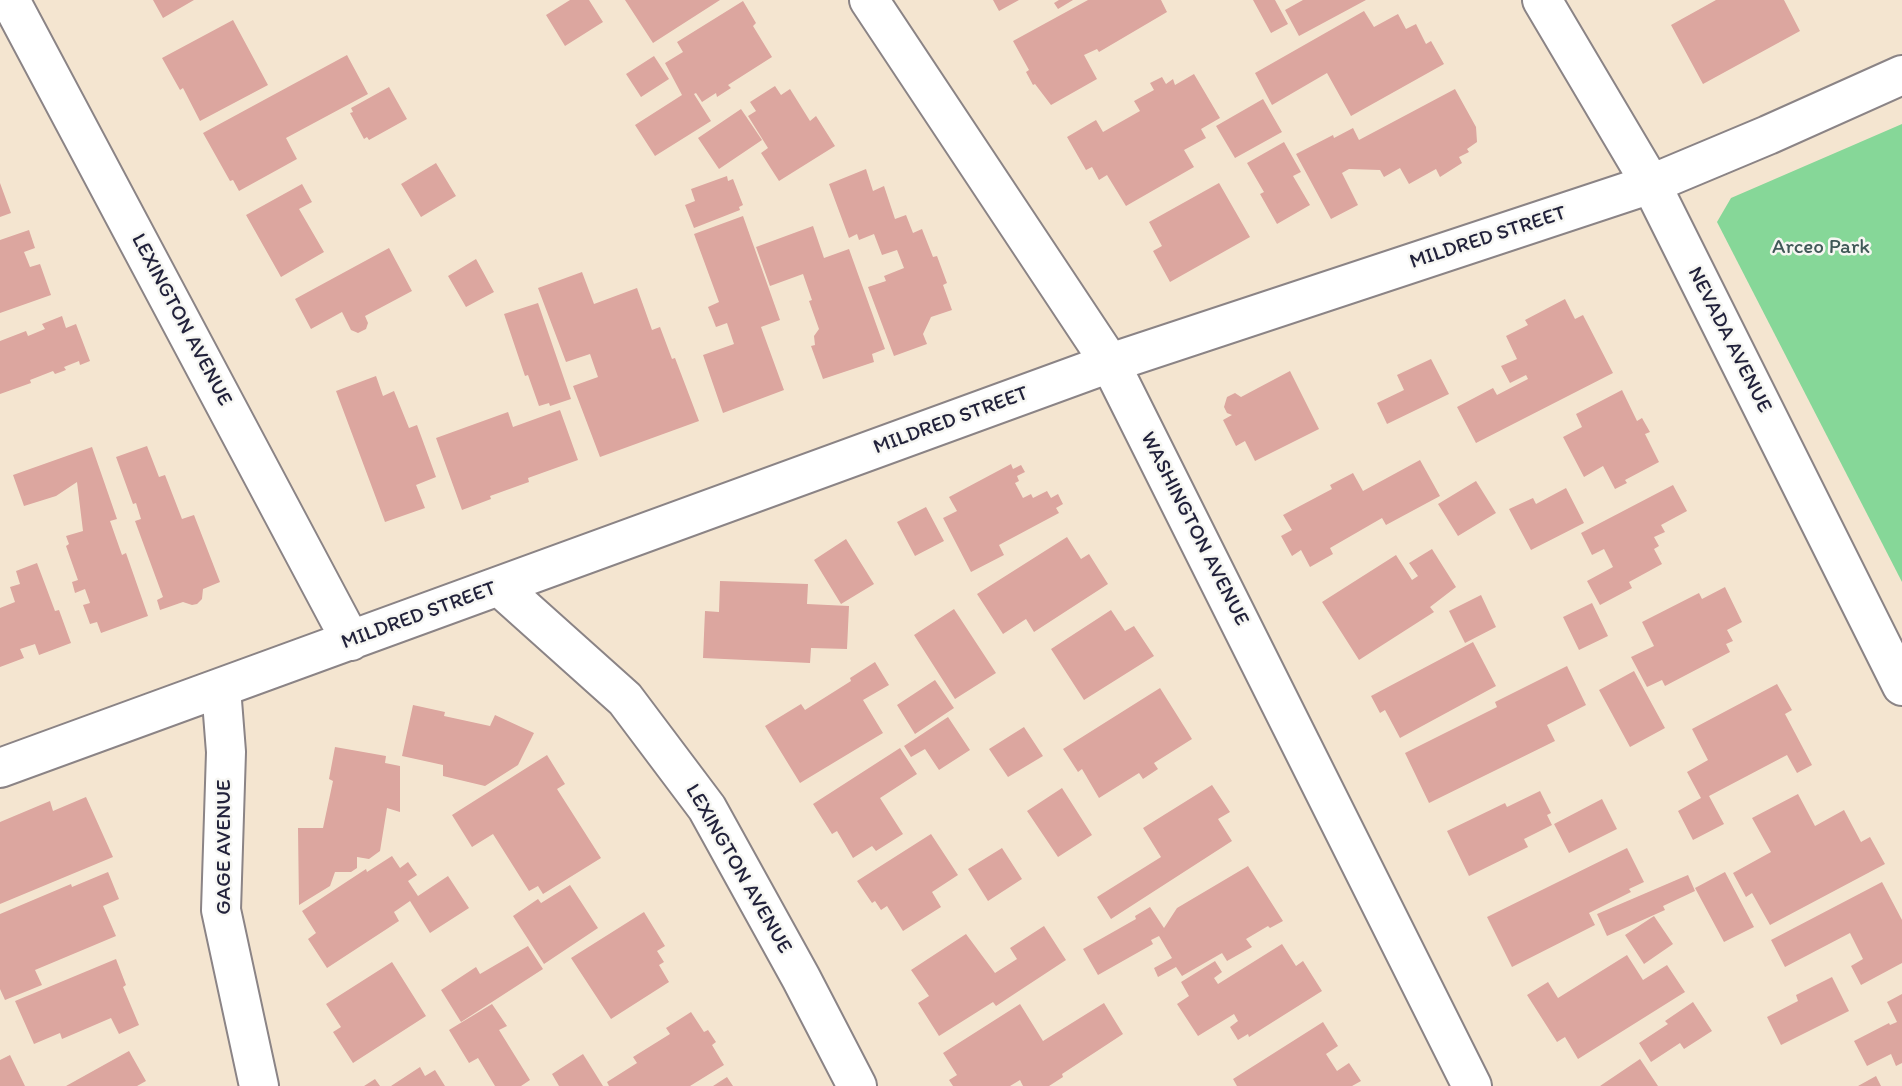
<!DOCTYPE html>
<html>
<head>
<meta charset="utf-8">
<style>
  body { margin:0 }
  canvas { display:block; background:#f4e5d0 }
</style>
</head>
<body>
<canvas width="1902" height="1086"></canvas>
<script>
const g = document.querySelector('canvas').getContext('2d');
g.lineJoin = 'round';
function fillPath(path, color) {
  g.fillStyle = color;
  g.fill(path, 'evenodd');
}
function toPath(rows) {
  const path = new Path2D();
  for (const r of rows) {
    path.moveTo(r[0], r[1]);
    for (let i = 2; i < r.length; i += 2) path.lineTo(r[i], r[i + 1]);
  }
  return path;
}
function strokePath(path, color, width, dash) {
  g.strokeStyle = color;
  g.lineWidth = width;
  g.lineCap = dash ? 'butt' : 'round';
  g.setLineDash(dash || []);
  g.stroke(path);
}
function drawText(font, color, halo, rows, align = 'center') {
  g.font = font + ' Itim,sans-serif';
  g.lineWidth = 5;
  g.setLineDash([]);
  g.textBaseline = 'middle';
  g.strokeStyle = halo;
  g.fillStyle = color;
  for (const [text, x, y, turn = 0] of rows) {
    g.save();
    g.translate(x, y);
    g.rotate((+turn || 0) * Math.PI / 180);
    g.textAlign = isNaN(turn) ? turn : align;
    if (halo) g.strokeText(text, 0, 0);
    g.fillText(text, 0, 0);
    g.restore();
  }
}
fillPath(toPath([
  [1902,124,1902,582,1717,222,1731,198]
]), '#86d798');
fillPath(toPath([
  [153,0,194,0,163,18],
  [570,0,589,0,603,22,565,46,546,15],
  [625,0,720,0,653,43],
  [993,0,1019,0,999,11],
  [1059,0,1073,0,1058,9,1054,3],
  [1088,0,1161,0,1167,12,1099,52,1097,49,1084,55,1097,79,1051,105,1035,84,1033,85,1026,72,1029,70,1013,41],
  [1253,0,1275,0,1288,24,1271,33],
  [1303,0,1366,0,1299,36,1285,10],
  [1716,0,1784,0,1800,31,1703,84,1671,25],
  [743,1,756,23,753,26,772,57,728,85,731,88,717,97,716,93,702,102,696,93,694,94,711,121,655,156,635,125,682,95,665,63,683,52,677,42],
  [1364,11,1374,27,1398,14,1406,29,1416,24,1426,44,1431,41,1444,64,1351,116,1327,73,1272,105,1255,73],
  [233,20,268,85,200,121,183,88,180,90,162,58],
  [347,55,368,94,286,138,297,159,239,191,233,180,230,181,203,133],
  [654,56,669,79,641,97,626,74],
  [1194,74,1220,118,1201,129,1206,138,1184,150,1194,167,1126,206,1107,175,1099,180,1092,167,1086,170,1067,137,1096,120,1103,132,1140,111,1134,101,1154,90,1150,83,1162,77,1166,84,1173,79,1175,85],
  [775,86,781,95,790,89,810,121,816,116,835,146,779,181,761,153,768,148,748,116,756,111,750,102],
  [389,87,407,119,369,140,367,137,364,139,350,113,353,112,351,108],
  [1455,89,1476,127,1477,142,1467,149,1469,152,1459,157,1462,163,1440,177,1436,169,1409,184,1400,168,1384,177,1380,170,1349,169,1342,173,1358,205,1331,219,1296,154,1333,135,1334,138,1353,128,1359,140],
  [1263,99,1282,132,1235,158,1216,126],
  [741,109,762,140,719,169,698,138],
  [1284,142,1301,172,1293,176,1310,205,1277,224,1260,194,1264,192,1247,163],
  [436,163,456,196,421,217,401,184],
  [866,169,873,191,884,186,895,219,906,215,913,233,922,229,933,257,937,256,947,283,943,285,952,310,931,317,923,334,927,344,894,356,868,287,886,281,884,276,904,268,897,250,882,255,874,234,859,240,857,234,849,238,829,184],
  [727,176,728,181,733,179,743,205,739,207,740,210,694,228,685,205,695,201,691,189],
  [0,183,11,213,0,217],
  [1219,183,1250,237,1170,282,1153,251,1162,246,1149,222],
  [302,184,312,202,299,209,324,252,281,277,246,215],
  [743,216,780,320,761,327,784,390,723,413,703,355,734,344,727,323,716,327,708,307,719,302,694,234],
  [813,226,824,258,849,249,885,349,872,354,874,362,823,379,811,346,815,345,814,336,819,329,809,301,812,300,803,274,770,286,756,247],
  [29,230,35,248,24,252,30,267,40,264,51,295,0,313,0,240],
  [389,248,412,291,365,316,368,323,366,329,358,333,351,330,342,312,311,329,295,299],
  [476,259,494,292,466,307,448,276],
  [582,272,594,304,637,288,652,330,660,327,672,359,675,358,699,421,600,457,573,386,598,377,590,354,566,362,538,288],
  [1565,299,1575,319,1583,315,1613,373,1476,443,1457,407,1493,388,1497,395,1528,379,1526,375,1510,383,1501,366,1517,359,1506,336,1528,325,1525,320],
  [538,303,571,399,550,406,549,403,539,406,528,375,525,376,504,314],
  [62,316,66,328,76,324,90,361,80,365,79,361,64,367,66,370,55,374,53,371,30,380,31,383,0,394,0,341,26,331,28,336,45,329,42,324],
  [1431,359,1449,394,1387,424,1377,403,1404,390,1397,375],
  [1290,371,1319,429,1255,461,1245,441,1236,446,1223,420,1232,415,1227,413,1224,407,1227,397,1235,393,1241,397],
  [376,376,383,396,394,391,409,428,417,425,436,477,416,485,425,508,385,522,336,391],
  [1622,390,1637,421,1642,418,1650,432,1645,434,1659,462,1625,480,1627,483,1615,489,1603,466,1584,477,1563,437,1582,427,1576,414],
  [560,410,578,460,528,478,529,482,490,496,491,499,462,510,436,438,508,412,513,427],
  [147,446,159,477,165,475,182,519,194,515,220,582,203,589,202,599,197,604,192,605,183,602,160,610,157,600,163,597,135,521,141,519,136,503,133,504,116,457],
  [92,447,117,519,110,521,122,555,126,553,148,616,101,633,97,622,90,624,83,605,90,603,85,589,75,593,72,582,78,580,66,546,69,544,66,536,83,531,77,482,56,496,24,506,13,475],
  [1420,460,1440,496,1386,525,1382,518,1330,548,1333,554,1310,567,1301,550,1292,556,1281,536,1292,530,1283,515,1332,489,1330,485,1353,473,1363,491],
  [1011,464,1013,469,1021,465,1025,472,1017,476,1019,481,1015,483,1023,498,1031,494,1033,498,1047,491,1051,498,1058,494,1063,504,1056,508,1059,513,999,545,1004,555,971,572,943,518,957,511,949,497],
  [1476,481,1496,513,1458,536,1438,504],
  [1673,485,1687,511,1661,525,1665,532,1654,537,1659,546,1654,549,1662,564,1629,582,1632,588,1600,605,1587,581,1613,567,1604,549,1592,555,1581,533],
  [1566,488,1584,523,1531,550,1509,509,1533,498,1536,504],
  [926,507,944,541,915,556,897,522],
  [1067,537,1081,559,1089,554,1108,584,1034,632,1026,619,1003,634,977,594],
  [846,539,874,584,841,604,814,560],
  [1432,549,1456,587,1430,607,1434,612,1359,660,1322,602,1396,555,1412,580,1418,576,1409,563],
  [37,563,55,611,59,610,71,643,39,655,35,644,20,649,24,658,0,667,0,608,15,602,10,587,20,584,16,571],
  [720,581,808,584,807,604,849,606,847,649,811,648,810,663,703,658,705,611,719,612],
  [1725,587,1742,622,1727,630,1733,641,1726,644,1730,652,1665,686,1662,680,1647,687,1631,657,1654,646,1642,622,1699,593,1702,599],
  [1481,595,1496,627,1465,643,1449,611],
  [1592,603,1608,636,1579,650,1563,617],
  [954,609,996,673,955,699,914,635],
  [1111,610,1125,631,1134,626,1154,656,1084,700,1051,649],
  [1473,642,1496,686,1400,738,1385,710,1380,713,1371,696],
  [875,662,889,685,863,700,883,733,800,783,765,726,801,704,805,710,851,681,850,678],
  [1567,666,1586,705,1547,725,1555,741,1429,803,1405,753,1497,707,1495,702],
  [1634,671,1665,728,1630,747,1599,690],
  [935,680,954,708,915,734,897,705],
  [1777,684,1792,710,1785,714,1812,765,1797,773,1787,755,1709,796,1724,824,1693,840,1678,811,1701,798,1687,772,1708,760,1692,729],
  [1160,688,1192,739,1154,763,1158,769,1143,779,1139,773,1099,798,1082,769,1078,772,1063,749],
  [413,705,445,712,444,716,490,726,495,715,534,733,518,765,485,786,443,776,443,765,402,756],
  [948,717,970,750,939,770,925,749,911,757,904,746],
  [1024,727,1043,756,1008,777,989,749],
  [335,747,386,756,385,763,400,766,400,812,387,808,380,851,369,859,357,857,357,868,351,872,335,872,330,886,299,905,298,828,323,828,333,781,329,779],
  [900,748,917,774,880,798,903,834,876,851,872,846,853,858,837,831,832,834,813,804],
  [547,755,565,784,557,789,601,858,543,894,538,886,529,891,493,834,472,847,452,815],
  [1212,785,1230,812,1218,819,1232,841,1111,919,1097,897,1161,857,1143,828],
  [1062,788,1092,835,1058,857,1027,811],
  [1540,791,1551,813,1547,815,1552,825,1524,839,1528,847,1469,876,1447,831,1505,803,1507,807],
  [1798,794,1815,826,1844,810,1861,842,1870,837,1885,864,1770,925,1752,893,1746,897,1733,873,1771,852,1752,818],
  [86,797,113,857,0,904,0,822,50,801,53,811],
  [1602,799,1617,829,1569,853,1554,824],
  [931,834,958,875,932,892,941,907,903,931,887,906,881,910,875,901,872,903,857,881],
  [1002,848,1022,879,988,901,968,869],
  [1627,848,1644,882,1629,889,1631,892,1589,913,1595,925,1512,967,1487,917],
  [392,856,400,868,408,862,417,875,408,881,418,896,448,876,469,908,430,933,410,901,394,912,399,921,327,968,308,939,316,933,302,911,366,869,367,872],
  [1248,866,1283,921,1270,928,1268,926,1246,939,1252,947,1227,961,1222,953,1182,976,1176,967,1158,977,1154,968,1172,958,1159,936,1151,940,1153,944,1098,975,1083,949,1136,919,1135,916,1150,907,1164,928,1177,908],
  [108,872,119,899,103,906,116,936,35,970,42,985,5,1000,0,989,0,914,71,884,72,887],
  [1725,872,1754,927,1724,942,1695,888],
  [1688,875,1695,891,1663,906,1665,910,1607,936,1597,914],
  [1882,882,1902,920,1902,963,1861,985,1851,966,1863,959,1850,933,1785,967,1771,940],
  [570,885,598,928,544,964,513,916,538,899,541,903],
  [644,912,665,946,657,951,664,962,659,965,669,982,611,1019,571,958],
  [1654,916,1673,944,1644,964,1625,935],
  [1044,926,1066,960,996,1006,993,1002,939,1036,918,1003,929,996,911,970,966,934,995,973,1017,959,1010,948],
  [1282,944,1296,966,1303,961,1322,991,1249,1037,1248,1034,1238,1040,1230,1027,1238,1021,1234,1014,1198,1036,1177,1004,1189,996,1181,982,1215,961,1222,972,1214,978,1218,984],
  [528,946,543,969,461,1022,441,990,476,967,480,974],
  [1627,955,1643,980,1667,965,1685,992,1578,1059,1565,1037,1557,1042,1527,995,1548,982,1558,998],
  [116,959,126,985,123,987,139,1025,119,1034,111,1018,62,1039,60,1033,34,1044,15,1001],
  [392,962,426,1016,353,1063,333,1032,341,1027,326,1004],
  [1832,977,1849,1011,1781,1045,1767,1017,1798,1001,1796,995],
  [1902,994,1902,1063,1896,1066,1891,1054,1867,1066,1854,1041,1889,1023,1890,1025,1897,1022,1887,1002],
  [1693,1002,1712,1031,1684,1049,1680,1043,1651,1062,1639,1043,1668,1024,1665,1021],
  [1104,1003,1123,1034,1062,1074,1063,1077,1049,1086,1023,1086,1020,1080,1010,1086,953,1086,949,1080,957,1075,943,1053,1020,1004,1043,1041],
  [492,1004,507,1026,499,1030,530,1080,521,1086,495,1086,478,1058,469,1063,449,1030],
  [691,1012,704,1032,708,1030,716,1042,712,1045,724,1065,690,1086,609,1086,607,1082,637,1063,633,1057,670,1034,666,1028],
  [1323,1022,1338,1046,1326,1054,1337,1071,1349,1063,1361,1081,1352,1086,1237,1086,1233,1079],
  [129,1051,146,1081,137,1086,66,1086],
  [583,1054,603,1086,559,1086,552,1074],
  [10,1055,25,1086,0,1086,0,1060],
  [1640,1059,1658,1086,1600,1086],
  [420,1067,425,1076,435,1070,445,1086,391,1086],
  [1876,1076,1881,1086,1858,1086],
  [727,1077,733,1086,713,1086],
  [375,1079,380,1086,364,1086]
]), '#dca69f');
const minor = toPath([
  [10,0,351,641],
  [869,0,1110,363,1472,1086],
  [1542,0,1651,184,1902,686],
  [500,587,625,699,707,808,801,978,857,1086],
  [221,688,226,752,221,910,259,1086],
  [0,768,1110,363,1651,184,1768,135,1902,75]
]);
strokePath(minor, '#8b8486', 42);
strokePath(minor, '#fff', 38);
drawText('21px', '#22223b', '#f6f6f2', [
  ["MILDRED STREET",1488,238,-18],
  ["LEXINGTON AVENUE",181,320,62],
  ["NEVADA AVENUE",1729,340,63],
  ["MILDRED STREET",951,421,-20],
  ["WASHINGTON AVENUE",1194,529,63],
  ["MILDRED STREET",419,616,-20],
  ["GAGE AVENUE",225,847,-90],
  ["LEXINGTON AVENUE",738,869,60]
]);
drawText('21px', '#405857', '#f6f6f2', [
  ["Arceo Park",1821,248]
]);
</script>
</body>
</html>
